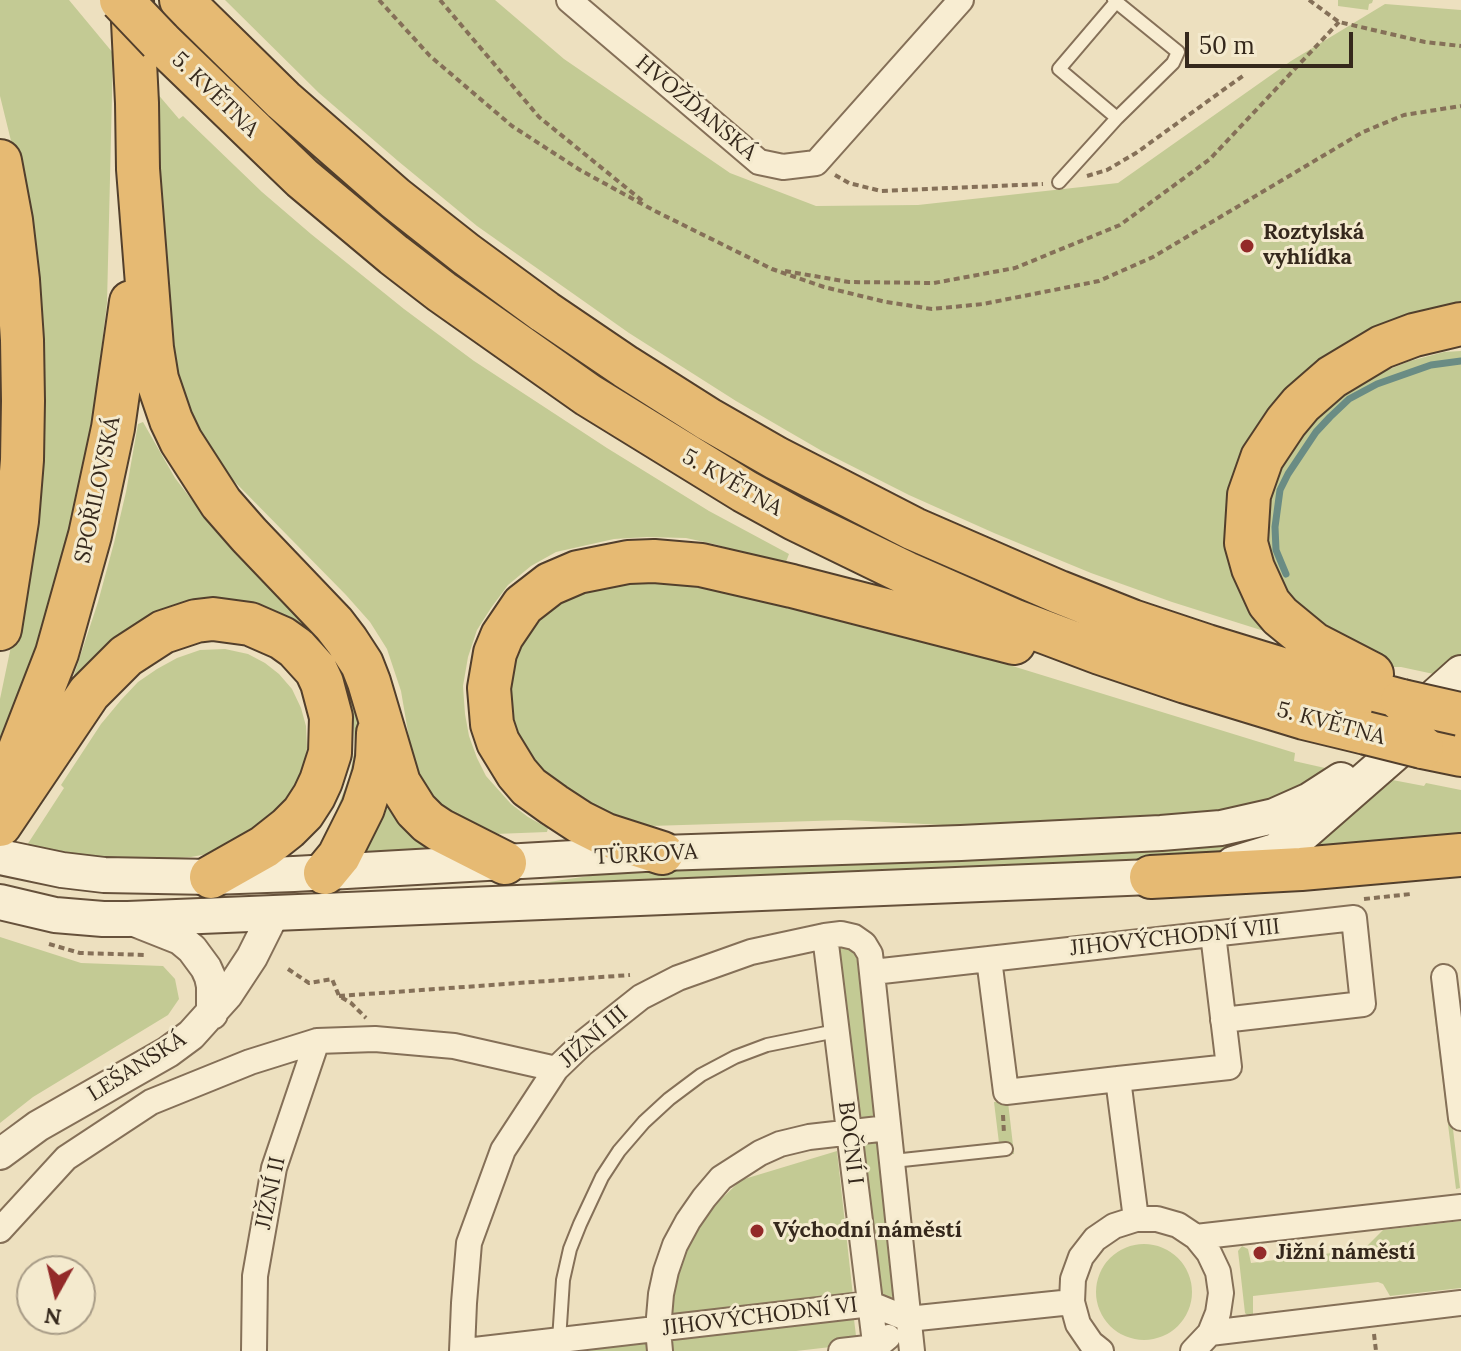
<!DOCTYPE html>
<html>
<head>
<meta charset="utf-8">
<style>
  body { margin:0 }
  #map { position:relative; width:1461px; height:1351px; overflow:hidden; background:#ede0bf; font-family:Lora,serif }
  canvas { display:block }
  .north { position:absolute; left:16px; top:1255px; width:80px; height:80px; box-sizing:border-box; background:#f4eace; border:2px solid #a89c87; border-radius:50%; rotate:188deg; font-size:22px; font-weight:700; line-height:32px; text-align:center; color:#35281c }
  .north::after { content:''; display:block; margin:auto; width:28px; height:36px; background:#932a29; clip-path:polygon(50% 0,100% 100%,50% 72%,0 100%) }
  .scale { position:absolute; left:1185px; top:32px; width:168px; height:36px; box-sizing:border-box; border:4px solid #35281c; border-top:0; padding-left:10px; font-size:24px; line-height:28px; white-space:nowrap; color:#35281c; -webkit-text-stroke:6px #f4eace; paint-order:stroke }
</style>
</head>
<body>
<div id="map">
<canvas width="1461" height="1351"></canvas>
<div class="north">N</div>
<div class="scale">50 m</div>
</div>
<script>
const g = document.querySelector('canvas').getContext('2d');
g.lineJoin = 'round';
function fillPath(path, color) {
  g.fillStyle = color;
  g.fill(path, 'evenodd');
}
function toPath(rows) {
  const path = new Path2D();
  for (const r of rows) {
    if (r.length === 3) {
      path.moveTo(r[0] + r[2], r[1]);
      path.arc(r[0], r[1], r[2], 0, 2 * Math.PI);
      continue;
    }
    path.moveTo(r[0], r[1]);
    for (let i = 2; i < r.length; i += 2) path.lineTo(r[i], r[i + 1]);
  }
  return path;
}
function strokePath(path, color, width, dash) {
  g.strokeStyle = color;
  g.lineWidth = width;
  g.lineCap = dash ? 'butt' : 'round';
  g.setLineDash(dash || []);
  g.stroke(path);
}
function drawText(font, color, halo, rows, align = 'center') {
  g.font = font + ' Lora,serif';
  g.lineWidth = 6;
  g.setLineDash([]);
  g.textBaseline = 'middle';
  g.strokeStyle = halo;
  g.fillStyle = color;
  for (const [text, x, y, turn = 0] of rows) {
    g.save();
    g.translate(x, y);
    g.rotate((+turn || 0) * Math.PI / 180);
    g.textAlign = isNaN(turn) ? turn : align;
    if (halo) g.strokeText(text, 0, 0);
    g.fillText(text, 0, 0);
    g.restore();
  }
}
fillPath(toPath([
  [0,0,69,0,113,53,107,303,90,440,62,571,30,676,0,757,0,699,19,608,13,149,0,96],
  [225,0,495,0,564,59,730,173,816,206,918,205,1118,183,1291,61,1385,4,1461,10,1461,301,1420,311,1392,321,1298,384,1244,582,1264,631,1172,602,1091,573,994,533,909,495,822,451,736,401,629,333,477,226,398,161,319,93],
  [1338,0,1373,0,1372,3,1369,4,1368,10,1338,6],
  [156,92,179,119,183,116,262,192,311,234,404,309,474,361,607,448,709,511,789,554,784,567,718,545,686,538,647,537,614,539,556,552,531,566,508,585,491,608,477,630,468,657,463,686,465,714,469,736,477,758,486,776,511,804,528,817,548,828,547,832,495,834,478,832,418,791,401,691,387,649,370,622,346,595,230,477,211,453,182,401,170,348],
  [1461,351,1461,659,1443,676,1401,667,1388,667,1308,624,1267,562,1266,502,1273,480,1307,427,1331,400,1380,373,1410,361,1444,352],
  [143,422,175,478,195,504,305,617,340,660,360,715,362,749,334,833,315,853,335,814,349,778,355,748,353,715,347,691,336,670,256,605,81,679,74,675,98,602,114,543,126,492,138,424],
  [664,572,902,632,1295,753,1294,761,1325,768,1296,789,1275,800,1195,817,982,827,846,820,650,826,627,824,559,796,505,732,516,633,585,582],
  [225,649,248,654,265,663,279,674,292,689,301,708,306,726,307,748,303,769,295,789,269,823,213,853,191,857,144,860,101,858,27,845,64,788,61,785,101,724,121,700,138,682,157,669,177,658,200,650],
  [1382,778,1424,786,1426,783,1461,790,1461,842,1293,851],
  [387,796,438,850,368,853,364,851],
  [1254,840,1223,859,424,890,542,883,643,868,1222,844],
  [0,937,81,963,163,966,175,979,179,999,168,1015,33,1097,0,1123],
  [843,943,855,945,876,1115,871,1119,863,1119,859,1113,839,947],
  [1436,986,1460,1188,1456,1189,1431,987],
  [994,1102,1008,1102,1014,1154,910,1166,909,1153,999,1143],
  [868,1138,879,1141,894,1295,890,1298,884,1297,880,1294,863,1145],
  [837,1151,853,1296,669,1315,673,1289,687,1246,709,1211,741,1180],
  [1461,1221,1461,1288,1390,1296,1383,1284,1378,1282,1253,1296,1253,1315,1250,1318,1245,1313,1238,1251,1242,1246,1248,1249,1251,1263,1364,1249,1383,1230],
  [1144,1292,48],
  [853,1311,857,1344,796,1351,669,1351,668,1337],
  [645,1336,647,1351,523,1351]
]), '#c3ca94');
strokePath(toPath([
  [1286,574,1276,550,1275,527,1280,490,1288,474,1316,432,1330,417,1349,399,1377,384,1431,365,1461,361]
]), '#6a8c84', 7);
const service = toPath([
  [1116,2,1059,69,1117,118],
  [1059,182,1117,118,1173,63,1178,52,1114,0],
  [893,1161,1006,1149],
  [559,1340,563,1280,570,1249,580,1224,602,1177,619,1151,644,1122,669,1099,701,1075,735,1057,767,1045,836,1031]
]);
const minor = toPath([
  [569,0,759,162,783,167,816,163,961,0],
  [825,936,876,1351],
  [989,959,1006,1092,1118,1079,1229,1067,1213,934],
  [873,972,1354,918,1363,1004,1223,1020],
  [1444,977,1461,1118],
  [1118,1079,1136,1219],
  [0,1230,66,1158,151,1102,250,1062,317,1041,375,1039,454,1046,556,1069],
  [1196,1237,1461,1207],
  [1210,1333,1461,1303],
  [254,1351,255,1276,274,1168,317,1041],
  [462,1351,464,1303,469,1243,503,1150,556,1069,583,1043,641,997,678,978,751,952,825,936,841,934,854,937,864,944,870,954,912,1351],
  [466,1351,871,1304,908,1319,1072,1302],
  [660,1351,658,1329,661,1294,666,1271,675,1245,688,1221,704,1198,721,1178,760,1153,780,1144,809,1137,888,1128],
  [841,1351,876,1347,888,1337],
  [1101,1351,1091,1343,1078,1324,1072,1302,1073,1279,1081,1257,1095,1239,1114,1226,1136,1219,1157,1219,1178,1225,1196,1237,1209,1253,1218,1272,1221,1293,1218,1313,1210,1333,1193,1351]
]);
const tertiary = toPath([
  [132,920,180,939,192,949,206,968,210,977,212,986,212,1014],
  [0,1154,38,1126,168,1052,191,1035,227,995,252,957,274,913]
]);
const secondary = toPath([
  [1411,718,1461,673],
  [0,857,62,870,104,875,211,877,294,874,662,853,961,843,1161,833,1221,828,1274,816,1310,800,1341,780],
  [1233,864,1275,851,1303,834,1422,730],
  [0,902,55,915,103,919,128,919,1151,877,1177,873]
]);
const trunk = toPath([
  [181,0,283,100,395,198,466,254,545,312,626,367,708,419,776,458,914,529,1059,592,1132,621,1207,646,1282,669,1402,701],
  [132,1,137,103,138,169,152,348,157,379,171,420,181,441,221,503,249,535,334,624,347,641,362,664,369,682,399,783,416,810,428,822,440,830,505,863],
  [160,41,302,178,394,255,442,292,588,395,744,491,795,519,906,573,1015,621,1100,653,1186,682,1304,718,1366,733],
  [0,161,11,220,18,280,22,340,23,401,22,460,17,521,0,629],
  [1372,674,1314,644,1280,616,1269,603,1253,568,1246,543,1249,495,1262,458,1286,422,1301,404,1332,377,1382,347,1414,335,1461,324],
  [1422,747,1461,755],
  [7,782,57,653,90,535,113,428,131,302],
  [0,825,89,693,126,656,163,632,196,621,213,619,250,624,282,638,296,648,316,670,322,683,331,717,330,753,321,781,314,796,303,813,288,828,264,847,211,877],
  [662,853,606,835,580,822,554,805,529,787,517,773,498,742,492,724,489,688,495,653,502,636,523,605,550,584,578,572,628,562,654,561,701,565,792,586,1014,643],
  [325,873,339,856,363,808,374,774,377,758,378,733],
  [1151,877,1301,869,1461,855]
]);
strokePath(service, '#857058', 16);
strokePath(minor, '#857058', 28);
strokePath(tertiary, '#857058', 34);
strokePath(secondary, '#66513b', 38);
strokePath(trunk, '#523f2c', 46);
strokePath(toPath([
  [379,0,430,56,512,126,580,170,655,211,772,269,824,287,886,302,932,309,983,304,1099,281,1153,257,1363,132,1404,115,1461,106],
  [440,0,539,117,645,203],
  [1309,0,1339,22,1425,42,1461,46],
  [835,175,849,183,881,191,1043,184],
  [1087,176,1107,170,1136,153,1244,75],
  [785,271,849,282,934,283,1015,268,1120,225,1210,159,1339,22],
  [1364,899,1411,894],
  [49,944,80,953,147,955],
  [288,969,309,983,332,979,339,996,351,1003,366,1018],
  [339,996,630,975],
  [1003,1115,1004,1134],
  [1374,1334,1376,1351]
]), '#857058', 4, [6, 4]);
strokePath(service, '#f8edd2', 12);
strokePath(minor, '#f8edd2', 24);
strokePath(tertiary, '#f8edd2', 30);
strokePath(secondary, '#f8edd2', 34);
strokePath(trunk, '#e6ba73', 42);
const trunkBridge = toPath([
  [121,0,160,41],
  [1402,701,1460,714],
  [1366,733,1422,747]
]);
strokePath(trunkBridge, '#523f2c', 46, []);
strokePath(trunkBridge, '#e6ba73', 42);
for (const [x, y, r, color] of [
  [1247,246,8,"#932a29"],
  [757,1231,8,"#932a29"],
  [1260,1253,8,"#932a29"]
]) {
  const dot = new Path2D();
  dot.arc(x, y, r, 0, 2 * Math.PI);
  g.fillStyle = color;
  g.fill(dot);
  strokePath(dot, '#f4eace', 3);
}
drawText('22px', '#35281c', '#f4eace', [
  ["5. KVĚTNA",215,95,44],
  ["HVOŽĎANSKÁ",696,108,40],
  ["5. KVĚTNA",732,483,30],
  ["SPOŘILOVSKÁ",98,490,-78],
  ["5. KVĚTNA",1331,724,15],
  ["TÜRKOVA",646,855,-3],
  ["JIHOVÝCHODNÍ VIII",1175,938,-6],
  ["JIŽNÍ III",594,1037,-41],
  ["LEŠANSKÁ",137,1067,-32],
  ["BOČNÍ I",850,1143,83],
  ["JIŽNÍ II",271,1193,-78],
  ["JIHOVÝCHODNÍ VI",760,1317,-7]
]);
drawText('bold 22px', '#35281c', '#f4eace', [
  ["Roztylská",1263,233],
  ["vyhlídka",1263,258],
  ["Východní náměstí",773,1231],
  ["Jižní náměstí",1276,1253]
], 'left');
</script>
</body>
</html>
